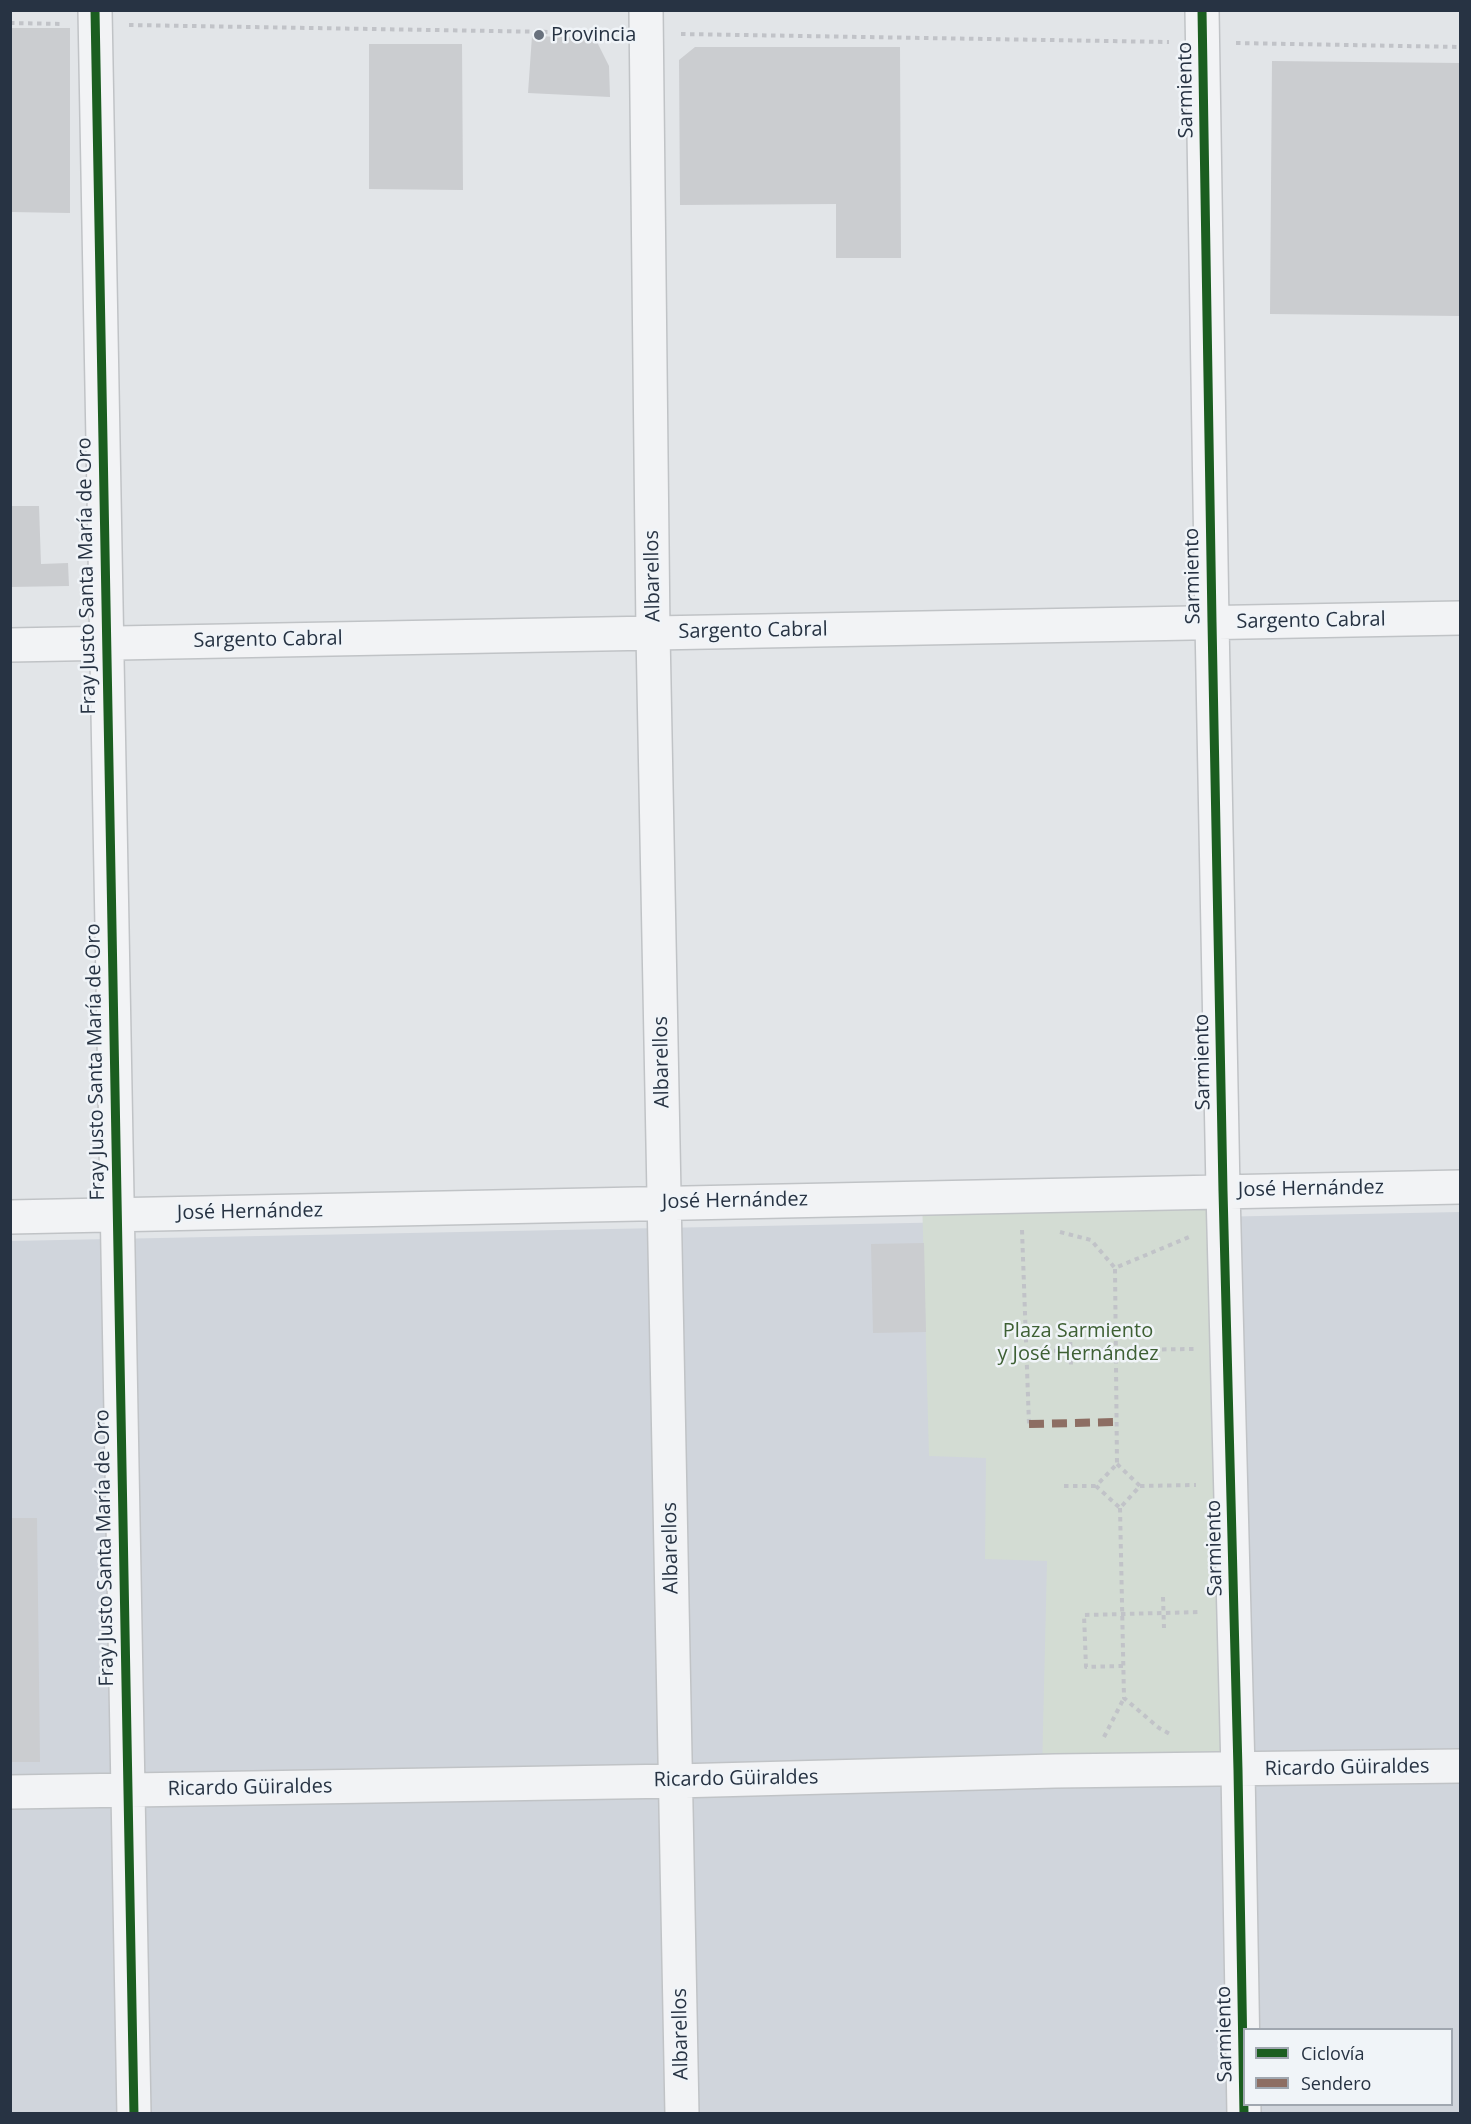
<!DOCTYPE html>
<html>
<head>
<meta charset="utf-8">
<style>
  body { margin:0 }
  #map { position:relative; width:1471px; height:2124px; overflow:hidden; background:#e2e5e8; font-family:"Open Sans",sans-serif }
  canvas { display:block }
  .frame { position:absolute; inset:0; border:12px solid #273343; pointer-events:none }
  .legend { position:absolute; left:1243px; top:2028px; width:210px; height:78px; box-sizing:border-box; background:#f0f4f8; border:2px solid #a0a7b0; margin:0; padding:8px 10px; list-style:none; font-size:18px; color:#273343 }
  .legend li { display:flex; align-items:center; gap:12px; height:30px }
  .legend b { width:30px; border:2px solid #a0a7b0 }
</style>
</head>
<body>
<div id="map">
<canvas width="1471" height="2124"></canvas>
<div class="frame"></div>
<ul class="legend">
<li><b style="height:8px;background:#1b5e20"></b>Ciclovía</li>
<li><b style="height:8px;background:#8d6e63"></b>Sendero</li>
</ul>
</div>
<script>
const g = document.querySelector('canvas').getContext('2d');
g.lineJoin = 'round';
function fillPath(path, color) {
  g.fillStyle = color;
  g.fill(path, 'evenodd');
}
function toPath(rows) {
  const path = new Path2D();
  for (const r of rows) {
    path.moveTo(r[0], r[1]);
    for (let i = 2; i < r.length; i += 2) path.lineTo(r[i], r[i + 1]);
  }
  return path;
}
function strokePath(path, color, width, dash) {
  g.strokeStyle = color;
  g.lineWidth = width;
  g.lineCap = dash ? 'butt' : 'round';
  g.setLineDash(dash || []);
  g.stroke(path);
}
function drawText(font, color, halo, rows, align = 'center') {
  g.font = font + ' "Open Sans",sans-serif';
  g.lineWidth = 5;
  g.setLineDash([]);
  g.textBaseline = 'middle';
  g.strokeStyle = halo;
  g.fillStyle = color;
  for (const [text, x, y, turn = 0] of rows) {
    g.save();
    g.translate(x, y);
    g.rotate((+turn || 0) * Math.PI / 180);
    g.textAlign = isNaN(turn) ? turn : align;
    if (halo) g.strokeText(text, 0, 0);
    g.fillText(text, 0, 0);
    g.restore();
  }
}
fillPath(toPath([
  [1460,1212,1460,2113,11,2113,10,1241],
  [1244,2030,1452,2030,1452,2104,1244,2104]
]), '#d0d5dc');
fillPath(toPath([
  [1223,1191,1238,1770,1042,1771,1047,1561,985,1559,986,1458,929,1456,922,1197]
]), '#d3dcd3');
fillPath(toPath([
  [10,28,70,28,70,213,10,212],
  [532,36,595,38,609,66,610,97,528,93],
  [369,44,462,44,463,190,369,189],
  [695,47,900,47,901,258,836,258,836,204,680,205,679,60],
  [1272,61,1460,63,1460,316,1270,314],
  [10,506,39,506,41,564,68,563,69,586,10,587],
  [924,1243,926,1332,873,1333,871,1244],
  [10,1518,37,1518,40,1762,10,1762]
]), '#cbcdd0');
const street = toPath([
  [95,10,134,2114],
  [646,10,653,633,682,2114],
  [1202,10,1212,622,1223,1191,1238,1770,1244,2114],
  [10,645,1460,618],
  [10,1217,1460,1187],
  [10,1792,676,1781,1055,1771,1460,1766]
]);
strokePath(street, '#c0c3c6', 36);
strokePath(toPath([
  [10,23,62,24],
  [129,25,614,33],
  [681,34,1169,42],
  [1236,43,1460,47],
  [1022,1230,1029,1424],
  [1060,1232,1091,1240,1115,1268],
  [1070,1333,1071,1365],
  [1027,1351,1194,1349],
  [1117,1464,1140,1486,1120,1508,1096,1486,1117,1464,1115,1268,1189,1237],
  [1064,1486,1096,1486],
  [1140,1486,1196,1485],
  [1120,1508,1124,1698,1159,1728,1170,1734],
  [1163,1597,1164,1628],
  [1123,1666,1086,1667,1084,1615,1201,1612],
  [1104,1737,1124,1698]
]), '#c1c3c8', 4, [4.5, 4.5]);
strokePath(street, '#f2f3f5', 33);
strokePath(toPath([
  [1029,1424,1116,1422]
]), '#8d6e63', 8, [15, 8]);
strokePath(toPath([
  [95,10,134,2114],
  [1202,10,1212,622,1223,1191,1238,1770,1244,2114]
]), '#1b5e20', 9);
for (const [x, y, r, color] of [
  [539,35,6,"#68717d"]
]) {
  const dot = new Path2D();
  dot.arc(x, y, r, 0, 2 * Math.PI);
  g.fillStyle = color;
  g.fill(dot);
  strokePath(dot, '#f0f4f8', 2);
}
drawText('20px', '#273343', '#f0f4f8', [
  ["Provincia",551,35]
], 'left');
drawText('20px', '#273343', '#f0f4f8', [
  ["Sarmiento",1186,90,-91],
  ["Fray Justo Santa María de Oro",87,576,-91],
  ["Albarellos",653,576,-91],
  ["Sarmiento",1193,576,-91],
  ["Sargento Cabral",1311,621,-1],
  ["Sargento Cabral",753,631,-1],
  ["Sargento Cabral",268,640,-1],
  ["Fray Justo Santa María de Oro",96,1062,-91],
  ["Albarellos",662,1062,-91],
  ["Sarmiento",1203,1062,-91],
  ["José Hernández",1311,1189,-1],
  ["José Hernández",735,1201,-1],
  ["José Hernández",250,1212,-1],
  ["Fray Justo Santa María de Oro",105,1548,-91],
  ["Albarellos",671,1548,-91],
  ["Sarmiento",1215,1548,-91],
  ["Ricardo Güiraldes",1347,1768,-1],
  ["Ricardo Güiraldes",736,1779,-1],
  ["Ricardo Güiraldes",250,1788,-1],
  ["Albarellos",681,2034,-91],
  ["Sarmiento",1225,2034,-91]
]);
drawText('20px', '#3e6034', '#f0f4f8', [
  ["Plaza Sarmiento",1078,1331],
  ["y José Hernández",1078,1354]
]);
</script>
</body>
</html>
